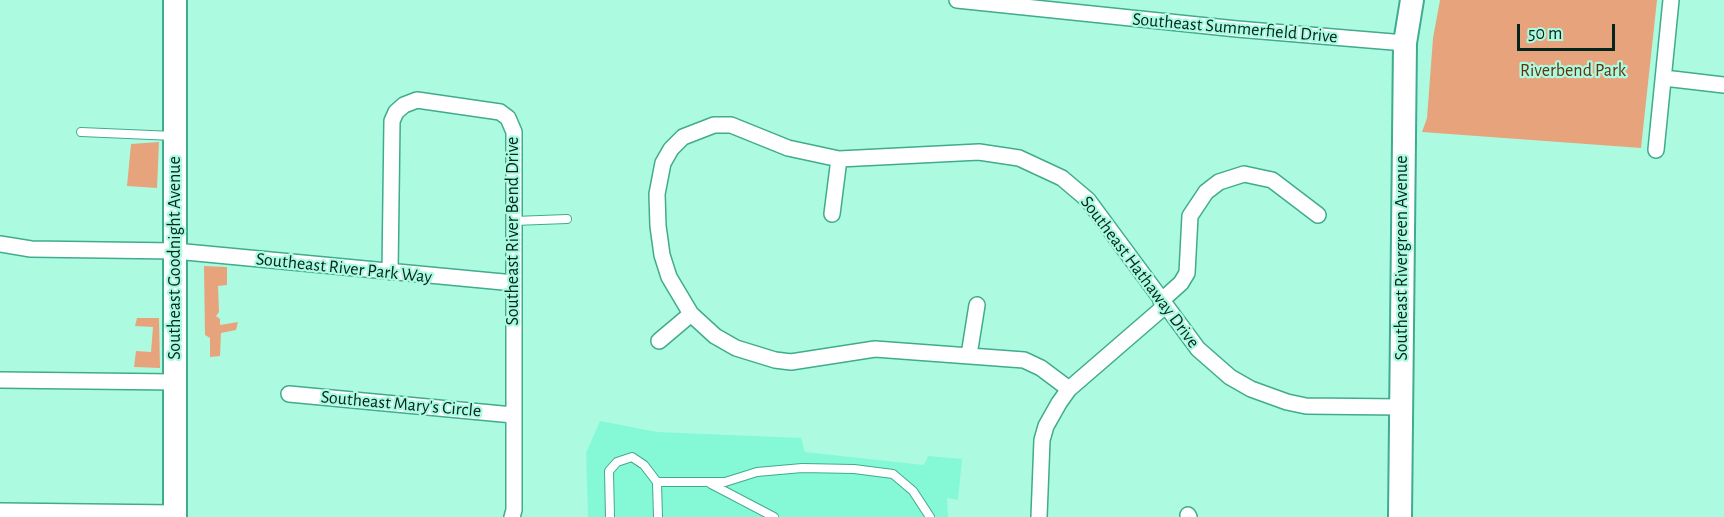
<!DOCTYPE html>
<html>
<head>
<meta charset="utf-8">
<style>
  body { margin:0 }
  #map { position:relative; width:1724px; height:517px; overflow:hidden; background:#acfbe1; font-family:"Alegreya Sans",sans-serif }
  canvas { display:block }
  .scale { position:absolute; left:1517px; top:24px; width:98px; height:27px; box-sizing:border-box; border:3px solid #03251d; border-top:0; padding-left:8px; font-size:18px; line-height:21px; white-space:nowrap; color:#03251d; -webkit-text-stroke:4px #acfbe1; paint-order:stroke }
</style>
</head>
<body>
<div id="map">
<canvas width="1724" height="517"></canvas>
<div class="scale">50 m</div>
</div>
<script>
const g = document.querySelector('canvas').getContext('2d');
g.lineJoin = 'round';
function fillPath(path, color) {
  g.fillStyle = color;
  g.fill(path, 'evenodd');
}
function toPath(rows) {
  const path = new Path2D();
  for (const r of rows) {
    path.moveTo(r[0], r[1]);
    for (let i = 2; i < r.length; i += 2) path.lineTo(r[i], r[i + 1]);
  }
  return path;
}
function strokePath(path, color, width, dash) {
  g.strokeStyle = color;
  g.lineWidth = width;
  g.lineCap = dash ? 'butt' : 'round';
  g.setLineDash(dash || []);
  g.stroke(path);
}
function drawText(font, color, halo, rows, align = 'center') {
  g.font = font + ' "Alegreya Sans",sans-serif';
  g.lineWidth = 4.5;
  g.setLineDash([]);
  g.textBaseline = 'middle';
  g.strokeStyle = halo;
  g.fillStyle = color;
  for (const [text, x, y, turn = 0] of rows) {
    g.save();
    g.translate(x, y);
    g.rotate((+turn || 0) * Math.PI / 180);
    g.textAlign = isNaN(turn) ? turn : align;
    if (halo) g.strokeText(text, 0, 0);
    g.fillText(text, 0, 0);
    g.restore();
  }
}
fillPath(toPath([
  [600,421,657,432,801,438,805,452,924,465,928,456,962,459,958,500,947,498,948,517,588,517,586,453]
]), '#85f9d6');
fillPath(toPath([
  [1440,0,1657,0,1641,148,1422,132,1427,118,1433,38],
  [159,142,157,188,127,186,131,144],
  [204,266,227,267,227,285,218,286,219,312,216,316,220,319,220,325,238,322,236,330,221,333,220,356,210,357,210,338,205,335],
  [137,318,159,318,160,368,134,367,136,351,151,352,153,327,135,326]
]), '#e7a47c');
const lane = toPath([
  [81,132,174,136],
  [514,221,567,219],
  [657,482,658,517],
  [711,484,774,517],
  [610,517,609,471,617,462,632,457,644,465,657,482,725,482,757,472,802,468,854,469,893,474,913,491,930,517]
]);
const street = toPath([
  [957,0,1237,29,1405,43],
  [1664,78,1724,85],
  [1656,150,1671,0],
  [832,214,839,159],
  [0,244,31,249,175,251,514,283],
  [390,272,392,121,396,112,404,105,417,100,500,112,508,118,514,132,514,510,512,517],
  [1161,301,1181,283,1187,273,1190,216,1206,192,1219,182,1244,174,1272,180,1318,215],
  [659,341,691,314],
  [969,355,977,305],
  [0,380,175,382],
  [1069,389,1041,368,1024,360,875,349,791,362,775,360,736,348,715,336,691,314,669,277,662,255,658,226,657,194,663,163,671,149,683,137,714,125,731,125,788,148,839,159,979,152,1019,158,1062,178,1088,200,1198,349,1230,377,1251,389,1287,402,1306,406,1401,407],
  [289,394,513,415],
  [0,511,175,513],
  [1188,515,1189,517],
  [1039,517,1042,440,1046,426,1059,403,1069,389,1165,306]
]);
const secondary = toPath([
  [175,517,175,0],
  [1400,517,1405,43,1412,0]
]);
strokePath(lane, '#40ab8e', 10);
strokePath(street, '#40ab8e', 18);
strokePath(secondary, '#40ab8e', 26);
strokePath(lane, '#fff', 8);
strokePath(street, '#fff', 15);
strokePath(secondary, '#fff', 22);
drawText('18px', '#03251d', '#acfbe1', [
  ["Southeast Summerfield Drive",1235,28,5],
  ["Southeast River Bend Drive",513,231,-90],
  ["Southeast Goodnight Avenue",175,258,-90],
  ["Southeast Rivergreen Avenue",1402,258,-90],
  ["Southeast River Park Way",344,268,6],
  ["Southeast Hathaway Drive",1140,272,53],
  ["Southeast Mary's Circle",401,404,5]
]);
drawText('18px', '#63310c', '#acfbe1', [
  ["Riverbend Park",1573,71]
]);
</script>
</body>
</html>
